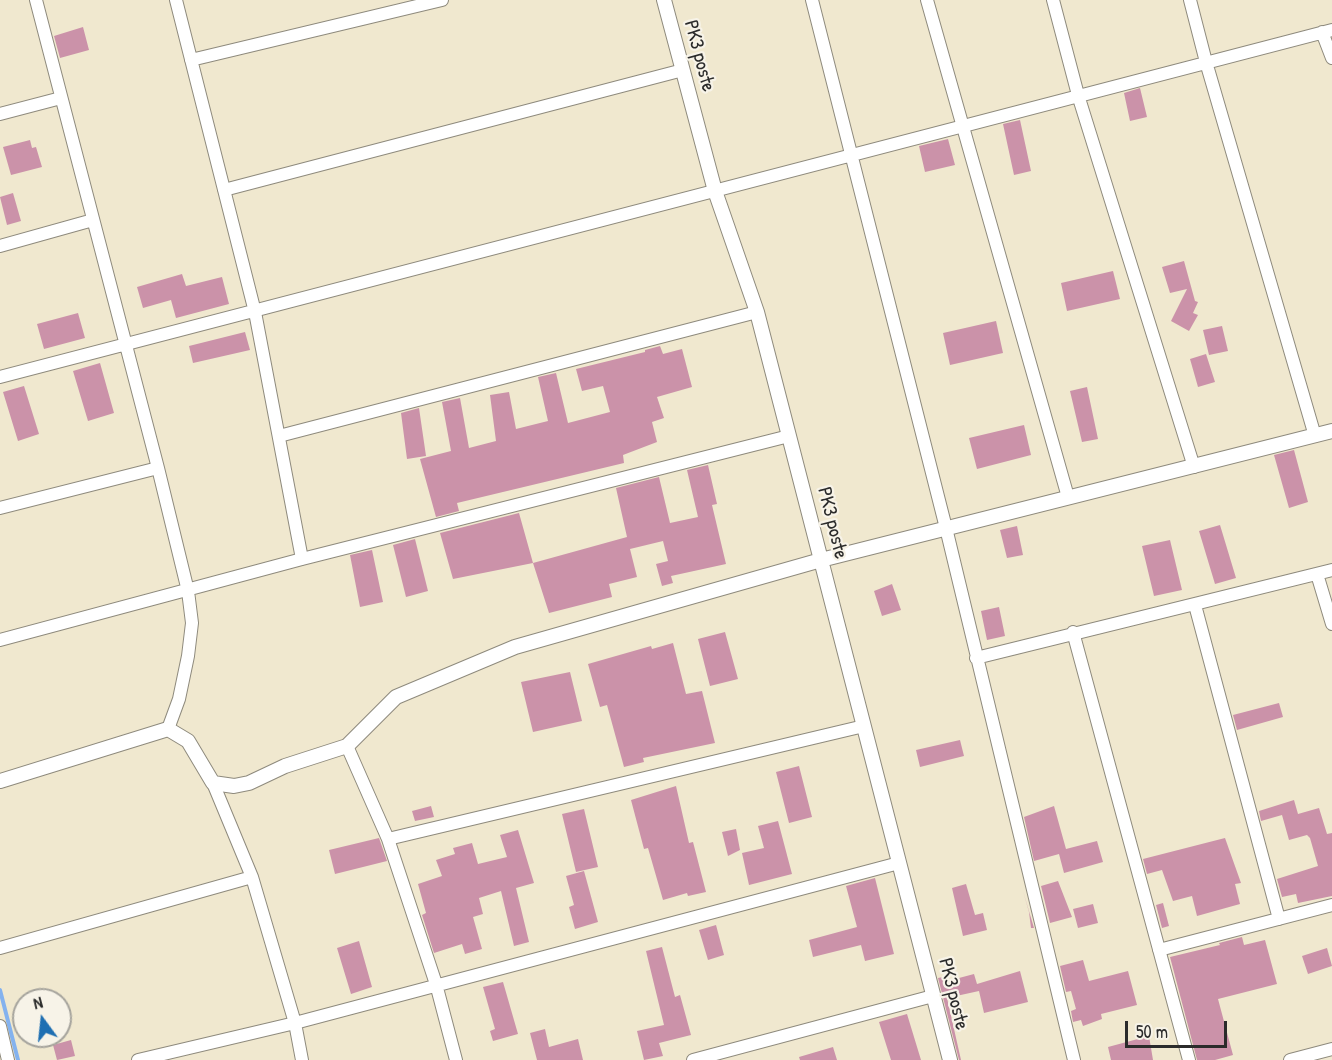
<!DOCTYPE html>
<html>
<head>
<meta charset="utf-8">
<style>
  body { margin:0 }
  #map { position:relative; width:1332px; height:1060px; overflow:hidden; background:#f0e8cf; font-family:"Patrick Hand",sans-serif }
  canvas { display:block }
  .north { position:absolute; left:12px; top:988px; width:60px; height:60px; box-sizing:border-box; background:#f7f3e8; border:2px solid #a5a39c; border-radius:50%; rotate:345deg; font-size:16px; font-weight:700; line-height:24px; text-align:center; color:#2b2b2b }
  .north::after { content:''; display:block; margin:auto; width:21px; height:27px; background:#1f6fb2; clip-path:polygon(50% 0,100% 100%,50% 72%,0 100%) }
  .scale { position:absolute; left:1125px; top:1021px; width:102px; height:27px; box-sizing:border-box; border:3px solid #2b2b2b; border-top:0; padding-left:8px; font-size:18px; line-height:21px; white-space:nowrap; color:#2b2b2b; -webkit-text-stroke:4px #f7f3e8; paint-order:stroke }
</style>
</head>
<body>
<div id="map">
<canvas width="1332" height="1060"></canvas>
<div class="north">N</div>
<div class="scale">50 m</div>
</div>
<script>
const g = document.querySelector('canvas').getContext('2d');
g.lineJoin = 'round';
function toPath(rows) {
  const path = new Path2D();
  for (const r of rows) {
    path.moveTo(r[0], r[1]);
    for (let i = 2; i < r.length; i += 2) path.lineTo(r[i], r[i + 1]);
  }
  return path;
}
function strokePath(path, color, width, dash) {
  g.strokeStyle = color;
  g.lineWidth = width;
  g.lineCap = dash ? 'butt' : 'round';
  g.setLineDash(dash || []);
  g.stroke(path);
}
function fillPath(path, color) {
  g.fillStyle = color;
  g.fill(path, 'evenodd');
}
function drawText(font, color, halo, rows, align = 'center') {
  g.font = font + ' "Patrick Hand",sans-serif';
  g.lineWidth = 4.5;
  g.setLineDash([]);
  g.textBaseline = 'middle';
  g.strokeStyle = halo;
  g.fillStyle = color;
  for (const [text, x, y, turn = 0] of rows) {
    g.save();
    g.translate(x, y);
    g.rotate((+turn || 0) * Math.PI / 180);
    g.textAlign = isNaN(turn) ? turn : align;
    if (halo) g.strokeText(text, 0, 0);
    g.fillText(text, 0, 0);
    g.restore();
  }
}
strokePath(toPath([
  [0,990,18,1060]
]), '#84b2ee', 4);
fillPath(toPath([
  [83,27,89,50,60,58,54,36],
  [1140,88,1147,117,1130,121,1124,93],
  [1020,120,1031,171,1014,175,1003,124],
  [948,139,955,165,925,172,919,146],
  [30,140,32,148,36,147,42,167,11,175,3,147],
  [13,193,21,221,7,225,0,197],
  [1184,261,1195,301,1198,302,1193,313,1198,315,1189,331,1171,321,1187,289,1170,293,1162,267],
  [1113,271,1120,299,1067,311,1061,283],
  [182,274,186,286,222,277,229,304,176,318,171,300,143,308,137,287],
  [78,313,85,338,44,349,37,324],
  [996,321,1003,353,950,365,943,333],
  [1222,326,1228,351,1209,355,1203,330],
  [245,332,250,350,193,363,189,346],
  [660,346,663,354,682,349,692,387,657,397,664,418,652,422,657,442,623,455,624,463,457,503,459,511,436,517,420,459,451,451,442,402,460,398,469,448,496,441,490,395,509,392,516,429,548,421,538,377,556,373,568,423,610,412,603,386,582,391,576,369,645,352,645,350],
  [1206,354,1215,382,1198,387,1190,359],
  [100,363,114,413,88,421,73,371],
  [24,386,39,434,18,441,3,392],
  [1087,387,1098,439,1082,442,1070,391],
  [419,408,426,456,407,459,401,413],
  [1024,425,1031,455,977,469,969,438],
  [1294,450,1308,502,1289,508,1274,455],
  [708,465,717,504,712,505,726,564,671,576,673,583,662,586,656,564,668,561,663,541,630,549,637,577,609,584,612,597,549,613,533,563,627,537,616,488,659,477,670,523,698,517,687,470],
  [519,513,533,563,453,579,440,533],
  [1220,525,1236,578,1215,584,1199,531],
  [1017,526,1023,555,1007,558,1000,530],
  [415,539,428,591,406,597,393,545],
  [1170,540,1182,590,1154,596,1142,546],
  [372,550,383,602,360,607,350,555],
  [892,584,901,610,882,616,874,591],
  [999,607,1005,636,987,640,981,611],
  [725,632,738,679,710,686,698,639],
  [673,643,686,694,702,691,715,743,643,758,644,762,624,767,607,705,600,707,588,664,651,646,652,649],
  [570,672,582,721,533,732,521,682],
  [1279,703,1283,717,1237,730,1233,715],
  [960,740,964,756,920,767,916,750],
  [799,766,812,817,789,823,776,772],
  [676,786,689,843,693,842,706,892,688,896,687,893,663,900,648,848,644,849,631,800],
  [1294,800,1298,814,1319,808,1327,834,1332,833,1332,896,1298,903,1296,894,1282,897,1277,879,1318,866,1310,838,1307,835,1289,840,1282,815,1261,821,1259,811],
  [431,806,434,817,415,821,412,811],
  [1054,806,1066,849,1097,841,1103,862,1064,873,1059,854,1034,861,1024,817],
  [584,809,598,867,576,872,562,814],
  [778,821,792,874,749,885,742,853,764,848,758,826],
  [736,829,740,850,728,856,722,832],
  [518,830,534,883,516,888,529,942,514,946,501,891,479,898,483,914,473,917,482,949,465,954,462,944,434,953,422,915,426,913,418,884,442,876,436,860,455,854,453,848,472,843,478,864,507,857,500,835],
  [379,838,387,861,335,874,329,850],
  [1225,838,1241,883,1235,884,1240,904,1197,916,1192,896,1173,901,1162,870,1147,874,1143,859],
  [584,871,598,922,575,929,569,907,574,905,566,876],
  [875,878,894,954,865,961,861,945,813,957,809,940,857,927,846,886],
  [1058,881,1072,917,1050,923,1041,886],
  [966,884,975,915,983,913,987,930,963,936,952,888],
  [1023,891,1034,928,1031,928,1029,912],
  [1163,903,1169,926,1162,928,1156,905],
  [1093,904,1098,923,1078,928,1073,909],
  [716,925,724,955,708,960,699,930],
  [1242,937,1244,945,1265,940,1277,984,1218,999,1233,1055,1215,1060,1197,1060,1170,957,1220,945,1219,943],
  [359,941,372,987,351,994,337,948],
  [662,947,675,997,680,995,691,1035,659,1043,663,1056,644,1060,637,1031,664,1025,646,951],
  [1327,948,1332,966,1308,974,1302,956],
  [1083,960,1089,981,1128,971,1137,1005,1101,1014,1102,1019,1083,1026,1081,1020,1073,1022,1071,1011,1076,1009,1071,991,1066,992,1060,966],
  [1020,971,1028,1002,984,1013,979,991,947,998,961,1060,959,1060,938,978,943,977,944,982,974,974,977,984],
  [503,982,518,1034,493,1041,490,1031,495,1029,483,987],
  [907,1014,921,1060,891,1060,879,1022],
  [545,1029,549,1047,578,1039,583,1060,537,1060,530,1033],
  [1149,1036,1153,1060,1111,1060,1108,1047],
  [71,1040,75,1056,57,1060,53,1045],
  [833,1047,837,1060,800,1060,799,1057]
]), '#cb92a9');
const minor = toPath([
  [36,0,158,468,188,591,192,623,188,656,179,699,168,729],
  [176,0,255,312,302,559],
  [812,0,946,528,1074,1060],
  [927,0,1068,497],
  [1053,0,1078,95,1194,467],
  [1190,0,1206,62,1315,436],
  [1322,32,1332,58],
  [191,60,442,0],
  [0,114,61,98],
  [224,190,683,70],
  [0,246,93,220],
  [0,377,1332,30],
  [279,436,757,312],
  [0,508,158,468],
  [1317,574,1332,624],
  [1195,605,1279,919],
  [1073,632,1189,1060],
  [0,640,302,559,789,436],
  [976,658,1332,570],
  [347,746,388,839,436,984,456,1060],
  [213,783,252,877,295,1023,302,1060],
  [388,839,864,726],
  [0,948,252,877],
  [1159,950,1332,905],
  [0,1026,8,1060],
  [138,1060,295,1023,899,863],
  [693,1060,933,996],
  [1290,1060,1332,1049]
]);
const tertiary = toPath([
  [664,0,715,191,757,312,950,1060],
  [0,781,168,729,188,741,213,783,234,786,249,783,285,766,347,746,396,697,515,647,821,560,1332,431]
]);
strokePath(minor, '#8e8a7d', 14);
strokePath(tertiary, '#8e8a7d', 16);
strokePath(minor, '#fff', 12);
strokePath(tertiary, '#fff', 14);
drawText('20px', '#2b2b2b', '#f7f3e8', [
  ["PK3 poste",699,56,75],
  ["PK3 poste",832,523,76],
  ["PK3 poste",953,994,76]
]);
</script>
</body>
</html>
